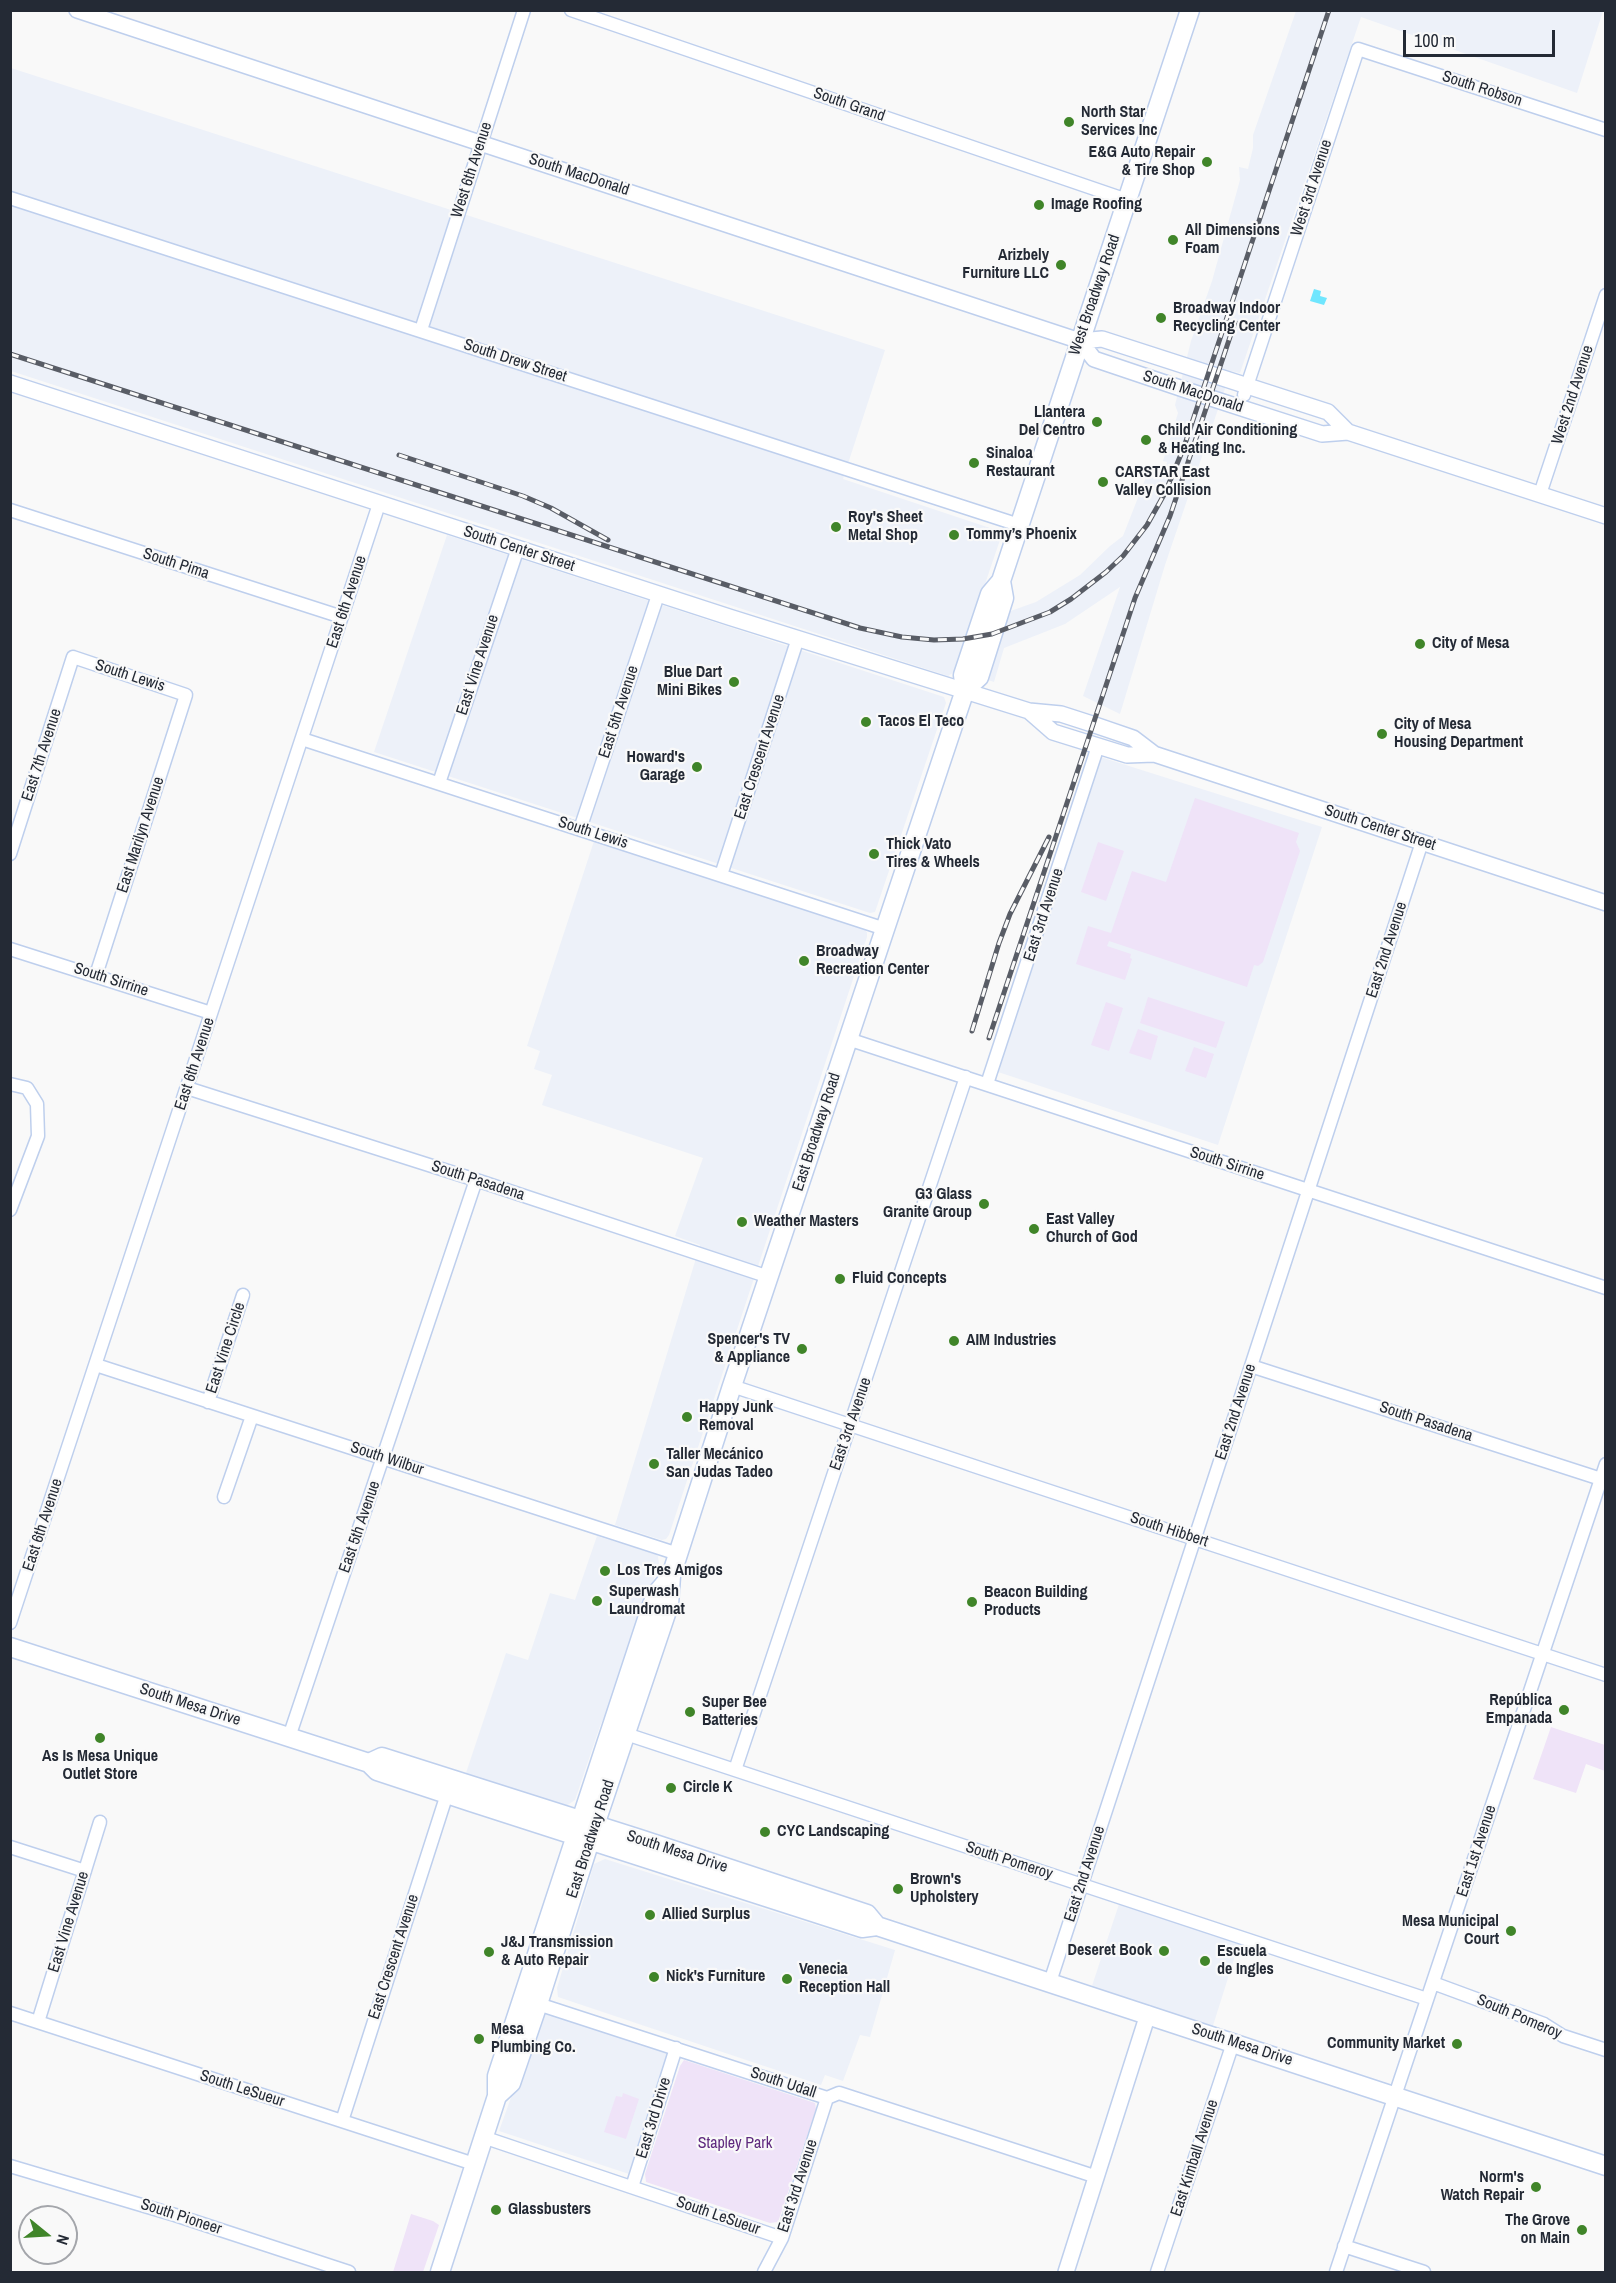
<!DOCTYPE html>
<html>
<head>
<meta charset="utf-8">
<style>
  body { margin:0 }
  #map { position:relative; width:1616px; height:2283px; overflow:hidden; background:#f9f9f9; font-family:"Archivo Narrow",sans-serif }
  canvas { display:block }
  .frame { position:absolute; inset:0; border:12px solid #242a35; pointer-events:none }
  .north { position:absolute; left:18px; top:2205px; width:60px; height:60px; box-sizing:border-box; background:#f9f9f9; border:2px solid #a4a6ab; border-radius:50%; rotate:108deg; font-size:16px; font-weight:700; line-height:24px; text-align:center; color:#242a35 }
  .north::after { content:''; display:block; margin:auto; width:21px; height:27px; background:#408529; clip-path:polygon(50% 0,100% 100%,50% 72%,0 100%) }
  .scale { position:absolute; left:1403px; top:30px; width:152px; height:27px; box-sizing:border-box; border:3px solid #242a35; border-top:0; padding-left:8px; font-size:18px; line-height:21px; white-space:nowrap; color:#242a35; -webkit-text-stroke:4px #f9f9f9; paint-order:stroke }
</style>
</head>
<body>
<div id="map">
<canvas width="1616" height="2283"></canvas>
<div class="frame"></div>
<div class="north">N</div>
<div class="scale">100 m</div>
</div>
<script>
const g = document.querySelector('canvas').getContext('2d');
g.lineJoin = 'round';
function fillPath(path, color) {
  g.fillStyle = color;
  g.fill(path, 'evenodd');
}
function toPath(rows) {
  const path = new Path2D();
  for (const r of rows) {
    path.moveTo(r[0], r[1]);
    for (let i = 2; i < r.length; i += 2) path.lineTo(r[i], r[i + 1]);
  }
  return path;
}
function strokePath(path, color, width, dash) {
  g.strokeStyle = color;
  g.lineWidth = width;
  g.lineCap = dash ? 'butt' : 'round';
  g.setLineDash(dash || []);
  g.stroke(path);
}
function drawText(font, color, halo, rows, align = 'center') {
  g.font = font + ' "Archivo Narrow",sans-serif';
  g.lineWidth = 4.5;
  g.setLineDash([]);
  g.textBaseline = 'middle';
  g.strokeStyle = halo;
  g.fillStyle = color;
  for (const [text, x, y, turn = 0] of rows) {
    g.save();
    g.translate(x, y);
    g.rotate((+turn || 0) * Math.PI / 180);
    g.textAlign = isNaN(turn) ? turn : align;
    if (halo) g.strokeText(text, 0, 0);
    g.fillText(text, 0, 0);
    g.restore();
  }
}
fillPath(toPath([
  [1296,11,1603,11,1577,93,1361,17,1240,373,1231,371,1165,565,1120,714,1083,696,1120,587,1065,624,1004,648,994,682,957,670,948,676,11,371,11,68,885,350,843,479,996,530,1000,534,1000,540,973,619,988,619,1036,602,1080,575,1110,546,1123,536,1148,472,1162,476,1167,462,1163,461,1178,413,1175,405,1191,341,1212,281,1240,180,1239,167,1248,169,1253,148,1253,135],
  [447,535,944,697,946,703,875,912,870,913,374,752],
  [1091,754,1322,827,1218,1145,986,1068],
  [594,841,864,929,867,932,867,937,669,1535,666,1539,662,1540,615,1525,700,1245,675,1236,703,1158,542,1105,552,1075,534,1069,540,1051,527,1046],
  [597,1536,655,1554,658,1556,659,1564,616,1692,600,1726,575,1800,566,1806,465,1776,506,1653,528,1660,550,1593,575,1600],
  [605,1859,895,1950,870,2037,860,2035,843,2081,825,2075,821,2085,558,1997,557,1988,594,1864],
  [1121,1898,1241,1937,1210,2035,1089,1995],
  [542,2011,669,2053,629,2174,499,2131]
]), '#edf1f9');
fillPath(toPath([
  [1195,798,1299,833,1296,842,1300,851,1263,962,1258,966,1254,965,1247,987,1109,941,1107,946,1131,954,1130,958,1132,959,1125,980,1076,964,1088,926,1111,933,1132,871,1166,882],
  [1098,842,1124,851,1106,901,1081,892],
  [1148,997,1225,1022,1216,1048,1140,1023],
  [1106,1002,1123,1008,1109,1051,1091,1045],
  [1138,1029,1158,1036,1151,1060,1129,1053],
  [1194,1047,1214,1054,1206,1078,1185,1071],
  [1551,1727,1605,1745,1605,1771,1586,1764,1576,1793,1533,1779],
  [684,2060,815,2103,816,2109,778,2222,770,2223,646,2182,645,2174,680,2066],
  [623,2093,639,2099,626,2139,604,2132,616,2096,622,2097],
  [411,2214,433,2221,439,2225,423,2272,393,2272]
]), '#efe3f8');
fillPath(toPath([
  [1314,289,1321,291,1320,296,1327,298,1324,305,1310,301]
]), '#70e6fe');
const minor = toPath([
  [571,10,1127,200],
  [10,198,1019,525],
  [421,330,524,10],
  [1244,395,1358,49,1606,130],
  [1540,494,1606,295],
  [10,510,342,617],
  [302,739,885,929],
  [439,783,518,548],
  [580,829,658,595],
  [10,854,73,657,186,695,96,975],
  [721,875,798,638],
  [10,949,211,1013],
  [848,1039,1606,1288],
  [10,1084,27,1088,37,1104,38,1136,10,1210],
  [987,1084,1098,746],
  [187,1088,476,1180,769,1277],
  [96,1365,678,1554],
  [1251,1366,1601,1479],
  [732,1386,1606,1675],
  [208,1402,243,1295],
  [224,1497,252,1416],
  [10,1623,379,504],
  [626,1734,1427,1999],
  [289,1737,476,1180],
  [735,1770,966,1077],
  [10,1847,85,1871],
  [1050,1982,1422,842],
  [1433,1983,1544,2024,1563,2036,1606,2050],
  [538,2004,827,2098,839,2093,1097,2177],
  [10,2013,474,2164],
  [38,2022,100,1822],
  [342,2121,447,1794],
  [483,2137,782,2238],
  [10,2166,175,2215,349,2272],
  [632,2187,676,2048],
  [1344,2246,1424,2272],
  [764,2272,782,2238,827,2098],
  [1157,2272,1233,2043],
  [1336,2272,1606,1464]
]);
const tertiary = toPath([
  [77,10,1080,341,1102,339,1328,412,1348,432],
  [1080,341,1094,359,1186,390,1322,434,1348,432,1606,516],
  [10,383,729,617,1029,711,1061,714,1092,724,1133,738,1154,754,1606,903],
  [1029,711,1053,732,1127,755,1154,754],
  [1066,2272,1148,2014]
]);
const secondary = toPath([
  [965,690,979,677,1004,598,1001,581],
  [10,1647,369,1763,377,1771,471,1802,862,1928,877,1926,1606,2166],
  [369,1763,382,1757,640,1839,867,1914,877,1926],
  [497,2096,511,2083,538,2004,595,1825,669,1605,671,1576,732,1386,965,690,963,675,990,594,1001,581,1190,10],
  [440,2272,497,2096,497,2076,649,1613,656,1594,671,1576]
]);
strokePath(minor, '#becfed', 15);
strokePath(tertiary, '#becfed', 18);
strokePath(secondary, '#becfed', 21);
strokePath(minor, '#fff', 12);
strokePath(tertiary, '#fff', 15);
strokePath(secondary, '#fff', 18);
const rail = toPath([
  [10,354,860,628,902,637,934,640,963,639,992,634,1050,612,1071,599,1106,572,1123,556,1147,525,1165,493,1184,447,1329,10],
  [399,455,523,496,551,508,608,540],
  [972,1031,999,943,1010,914,1049,837],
  [989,1038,1135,598,1170,516,1235,322]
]);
strokePath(rail, '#595d66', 5);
strokePath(rail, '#f9f9f9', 3, [9]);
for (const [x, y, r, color] of [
  [1069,122,6,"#408529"],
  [1207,162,6,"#408529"],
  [1039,205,6,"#408529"],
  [1173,240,6,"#408529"],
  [1061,265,6,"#408529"],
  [1161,318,6,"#408529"],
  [1097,422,6,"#408529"],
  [1146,440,6,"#408529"],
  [974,463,6,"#408529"],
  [1103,482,6,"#408529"],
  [836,527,6,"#408529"],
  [954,535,6,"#408529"],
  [1420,644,6,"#408529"],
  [734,682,6,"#408529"],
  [866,722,6,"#408529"],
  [1382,734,6,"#408529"],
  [697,767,6,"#408529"],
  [874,854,6,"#408529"],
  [804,961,6,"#408529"],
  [984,1204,6,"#408529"],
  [742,1222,6,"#408529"],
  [1034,1229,6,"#408529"],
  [840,1279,6,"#408529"],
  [954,1341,6,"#408529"],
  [802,1349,6,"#408529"],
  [687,1417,6,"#408529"],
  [654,1464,6,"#408529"],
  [605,1571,6,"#408529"],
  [597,1601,6,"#408529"],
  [972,1602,6,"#408529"],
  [1564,1710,6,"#408529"],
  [690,1712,6,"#408529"],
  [100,1738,6,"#408529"],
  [671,1788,6,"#408529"],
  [765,1832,6,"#408529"],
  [898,1889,6,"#408529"],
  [650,1915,6,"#408529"],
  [1511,1931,6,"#408529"],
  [1164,1951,6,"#408529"],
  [489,1952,6,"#408529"],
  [1205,1961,6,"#408529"],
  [654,1977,6,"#408529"],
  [787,1979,6,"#408529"],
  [479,2039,6,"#408529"],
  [1457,2044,6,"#408529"],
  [1536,2187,6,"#408529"],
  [496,2210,6,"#408529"],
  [1582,2230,6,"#408529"]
]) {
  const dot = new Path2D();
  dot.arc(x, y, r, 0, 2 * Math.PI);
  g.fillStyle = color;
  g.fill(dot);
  strokePath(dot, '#f9f9f9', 2);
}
drawText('16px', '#242a35', '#f9f9f9', [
  ["South Robson",1482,89,18],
  ["South Grand",849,105,19],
  ["West 6th Avenue",472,170,-72],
  ["South MacDonald",579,175,18],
  ["West 3rd Avenue",1312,188,-72],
  ["West Broadway Road",1095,295,-71],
  ["South Drew Street",515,361,18],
  ["South MacDonald",1193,392,18],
  ["West 2nd Avenue",1573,395,-72],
  ["South Center Street",519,549,18],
  ["South Pima",176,564,18],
  ["East 6th Avenue",347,602,-72],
  ["East Vine Avenue",478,665,-72],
  ["South Lewis",130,676,18],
  ["East 5th Avenue",619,712,-72],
  ["East 7th Avenue",42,755,-72],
  ["East Crescent Avenue",760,757,-72],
  ["South Center Street",1380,828,18],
  ["South Lewis",593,833,18],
  ["East Marilyn Avenue",141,835,-72],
  ["East 3rd Avenue",1044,915,-72],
  ["East 2nd Avenue",1387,950,-72],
  ["South Sirrine",111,980,18],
  ["East 6th Avenue",195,1064,-72],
  ["East Broadway Road",817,1132,-72],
  ["South Sirrine",1227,1164,18],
  ["South Pasadena",478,1181,18],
  ["East Vine Circle",226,1348,-72],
  ["East 2nd Avenue",1236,1412,-72],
  ["South Pasadena",1426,1422,18],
  ["East 3rd Avenue",851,1424,-71],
  ["South Wilbur",387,1459,18],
  ["East 6th Avenue",43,1525,-72],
  ["East 5th Avenue",360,1527,-71],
  ["South Hibbert",1169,1530,18],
  ["South Mesa Drive",190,1705,18],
  ["East Broadway Road",591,1839,-72],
  ["East 1st Avenue",1477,1851,-72],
  ["South Mesa Drive",677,1852,18],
  ["South Pomeroy",1009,1861,18],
  ["East 2nd Avenue",1085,1874,-72],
  ["East Vine Avenue",69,1922,-73],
  ["East Crescent Avenue",394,1957,-72],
  ["South Pomeroy",1519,2017,23],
  ["South Mesa Drive",1242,2045,18],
  ["South Udall",783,2083,18],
  ["South LeSueur",242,2089,18],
  ["East 3rd Drive",654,2118,-73],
  ["East Kimball Avenue",1195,2158,-72],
  ["East 3rd Avenue",798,2186,-72],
  ["South LeSueur",718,2216,19],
  ["South Pioneer",181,2217,18]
]);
drawText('bold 16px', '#242a35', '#f9f9f9', [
  ["North Star",1081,113],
  ["Services Inc",1081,131],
  ["E&G Auto Repair",1195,153,"right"],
  ["& Tire Shop",1195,171,"right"],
  ["Image Roofing",1051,205],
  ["All Dimensions",1185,231],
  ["Foam",1185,249],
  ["Arizbely",1049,256,"right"],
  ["Furniture LLC",1049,274,"right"],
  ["Broadway Indoor",1173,309],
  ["Recycling Center",1173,327],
  ["Llantera",1085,413,"right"],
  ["Del Centro",1085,431,"right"],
  ["Child Air Conditioning",1158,431],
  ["& Heating Inc.",1158,449],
  ["Sinaloa",986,454],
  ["Restaurant",986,472],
  ["CARSTAR East",1115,473],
  ["Valley Collision",1115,491],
  ["Roy's Sheet",848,518],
  ["Metal Shop",848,536],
  ["Tommy’s Phoenix",966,535],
  ["City of Mesa",1432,644],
  ["Blue Dart",722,673,"right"],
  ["Mini Bikes",722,691,"right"],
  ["Tacos El Teco",878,722],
  ["City of Mesa",1394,725],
  ["Housing Department",1394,743],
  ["Howard's",685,758,"right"],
  ["Garage",685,776,"right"],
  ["Thick Vato",886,845],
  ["Tires & Wheels",886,863],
  ["Broadway",816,952],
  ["Recreation Center",816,970],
  ["G3 Glass",972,1195,"right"],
  ["Granite Group",972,1213,"right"],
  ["East Valley",1046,1220],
  ["Church of God",1046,1238],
  ["Weather Masters",754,1222],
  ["Fluid Concepts",852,1279],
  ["Spencer's TV",790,1340,"right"],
  ["& Appliance",790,1358,"right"],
  ["AIM Industries",966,1341],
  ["Happy Junk",699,1408],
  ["Removal",699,1426],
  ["Taller Mecánico",666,1455],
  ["San Judas Tadeo",666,1473],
  ["Los Tres Amigos",617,1571],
  ["Superwash",609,1592],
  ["Laundromat",609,1610],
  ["Beacon Building",984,1593],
  ["Products",984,1611],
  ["República",1552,1701,"right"],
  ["Empanada",1552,1719,"right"],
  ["Super Bee",702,1703],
  ["Batteries",702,1721],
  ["As Is Mesa Unique",100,1757,"center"],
  ["Outlet Store",100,1775,"center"],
  ["Circle K",683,1788],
  ["CYC Landscaping",777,1832],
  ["Brown's",910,1880],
  ["Upholstery",910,1898],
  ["Allied Surplus",662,1915],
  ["Mesa Municipal",1499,1922,"right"],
  ["Court",1499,1940,"right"],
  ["J&J Transmission",501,1943],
  ["& Auto Repair",501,1961],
  ["Deseret Book",1152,1951,"right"],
  ["Escuela",1217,1952],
  ["de Ingles",1217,1970],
  ["Venecia",799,1970],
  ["Reception Hall",799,1988],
  ["Nick's Furniture",666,1977],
  ["Mesa",491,2030],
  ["Plumbing Co.",491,2048],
  ["Community Market",1445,2044,"right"],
  ["Norm's",1524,2178,"right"],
  ["Watch Repair",1524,2196,"right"],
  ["Glassbusters",508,2210],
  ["The Grove",1570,2221,"right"],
  ["on Main",1570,2239,"right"]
], 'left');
drawText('16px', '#602b7f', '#f9f9f9', [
  ["Stapley Park",735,2144]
]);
</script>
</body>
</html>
